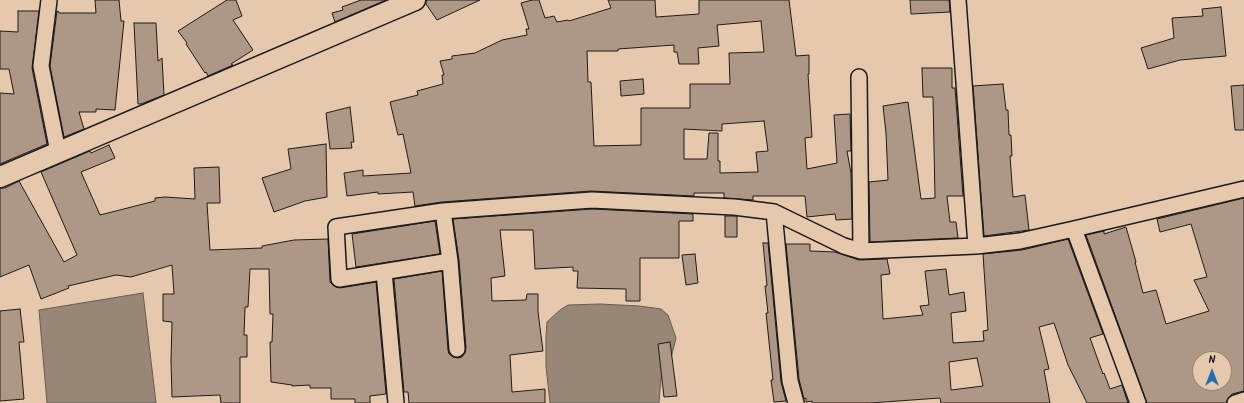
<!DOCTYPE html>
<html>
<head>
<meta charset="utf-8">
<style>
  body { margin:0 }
  #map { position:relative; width:1244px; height:403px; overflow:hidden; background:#e6c8ad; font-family:Kalam,sans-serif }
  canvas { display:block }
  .north { position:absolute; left:1192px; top:351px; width:40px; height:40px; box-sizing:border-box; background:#e6c8ad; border:1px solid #958373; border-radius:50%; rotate:0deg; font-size:11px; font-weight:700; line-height:16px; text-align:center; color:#1c1c1c }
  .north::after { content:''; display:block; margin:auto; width:14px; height:18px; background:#1f6fb2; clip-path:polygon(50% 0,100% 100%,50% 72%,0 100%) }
</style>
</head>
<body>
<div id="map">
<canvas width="1244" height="403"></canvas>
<div class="north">N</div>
</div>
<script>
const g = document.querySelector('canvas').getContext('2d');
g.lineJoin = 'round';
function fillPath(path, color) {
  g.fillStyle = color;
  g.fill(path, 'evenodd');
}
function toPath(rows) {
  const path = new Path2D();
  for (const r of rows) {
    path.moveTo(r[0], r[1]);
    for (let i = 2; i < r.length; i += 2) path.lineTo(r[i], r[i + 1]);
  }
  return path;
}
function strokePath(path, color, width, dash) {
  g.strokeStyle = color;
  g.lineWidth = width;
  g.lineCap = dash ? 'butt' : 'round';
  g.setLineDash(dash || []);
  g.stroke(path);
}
const water = toPath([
  [143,293,156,403,47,403,39,310,143,293],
  [600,304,639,306,661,309,668,315,676,338,671,358,661,378,659,403,550,403,546,366,546,337,547,322,560,310,568,305,600,304]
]);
fillPath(water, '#988676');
strokePath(water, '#665c52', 1);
const building = toPath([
  [95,0,119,0,121,21,124,21,115,110,96,109,96,112,79,112,84,129,64,137,50,66,57,11,59,12,59,13,96,13,95,0],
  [227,0,236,0,242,16,233,20,253,50,231,64,233,65,208,76,206,72,205,73,186,44,187,43,178,31,227,0],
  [361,0,386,0,335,22,332,13,343,10,342,7,361,0],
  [426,0,480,0,437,20,426,4,426,0],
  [532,0,539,0,545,18,554,16,557,22,568,20,569,21,611,8,608,0,655,0,656,17,699,14,699,0,789,0,796,56,809,55,809,74,808,74,812,137,805,138,807,169,837,163,834,115,850,114,851,151,847,151,851,173,852,219,836,220,835,214,807,217,805,196,753,196,753,200,724,198,724,193,694,193,694,196,591,191,442,202,415,206,413,192,378,194,378,192,347,196,344,173,363,170,363,176,411,173,403,134,398,135,390,102,418,95,417,91,443,84,442,75,444,75,440,61,452,59,452,56,475,53,502,40,527,35,526,29,529,29,521,3,532,0],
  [761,21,764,52,729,53,730,84,690,84,690,108,641,108,641,145,594,146,591,82,588,82,587,51,618,51,618,49,674,45,674,52,677,52,679,64,699,64,698,48,719,46,717,25,761,21],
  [764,121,768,151,756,152,758,172,720,173,720,161,718,161,718,133,709,133,707,159,684,159,684,129,722,131,722,124,764,121],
  [910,0,949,0,950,12,911,14,910,0],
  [1221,7,1226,56,1180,60,1148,69,1141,48,1174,38,1172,18,1203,16,1202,9,1221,7],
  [18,11,39,11,32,68,47,144,0,164,0,93,14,94,9,69,0,69,0,31,18,32,18,11],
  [134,23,156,23,158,61,162,58,164,95,141,104,138,104,134,23],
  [922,68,952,68,952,88,955,88,963,196,947,196,950,222,956,222,958,238,870,242,869,182,888,180,886,133,883,106,908,102,921,199,935,198,933,97,923,97,922,68],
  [643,79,644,94,621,96,620,81,643,79],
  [1003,84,1006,110,1008,110,1009,135,1011,135,1012,156,1010,156,1013,197,1025,195,1029,230,984,236,973,86,1003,84],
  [1244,85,1244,130,1235,130,1231,86,1244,85],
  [350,107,354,142,351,142,352,148,330,149,326,113,350,107],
  [326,144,327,197,305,201,274,212,262,178,291,169,288,149,326,144],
  [109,145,115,158,81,172,100,215,155,201,155,198,165,197,195,199,194,168,219,167,220,203,207,203,210,250,262,248,262,246,294,240,328,239,330,282,332,284,336,287,340,288,376,282,386,394,370,396,370,403,355,403,355,399,331,399,331,388,310,388,310,385,292,386,292,385,271,382,270,342,272,342,273,314,270,314,269,269,250,269,248,307,245,307,244,335,247,335,247,357,240,357,240,403,221,403,220,395,172,397,171,361,172,322,163,321,163,294,174,294,172,265,131,277,116,275,68,286,69,288,41,299,29,265,0,277,0,188,5,188,19,181,64,262,77,255,41,172,90,151,91,153,109,145],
  [1244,198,1244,391,1232,394,1229,397,1226,403,1147,403,1086,235,1104,231,1104,234,1126,227,1136,262,1135,262,1143,293,1156,290,1166,324,1209,311,1194,280,1207,277,1191,224,1160,232,1157,219,1244,198],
  [1200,359,1224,359,1224,383,1200,383,1200,359],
  [592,209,693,214,693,221,679,221,679,258,640,258,640,301,626,301,626,289,577,288,578,271,573,271,573,267,535,269,533,230,500,230,505,276,491,278,492,301,526,300,527,294,538,294,538,312,543,351,510,355,512,392,545,389,545,403,409,403,408,392,404,392,394,279,442,271,448,350,449,354,453,357,458,358,462,357,465,353,466,348,459,260,453,219,592,209],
  [725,216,737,216,737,237,725,237,725,216],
  [435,221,440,254,356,267,352,234,435,221],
  [1068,239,1103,334,1090,338,1103,374,1104,373,1110,389,1122,385,1128,403,1087,403,1068,365,1054,323,1039,327,1049,369,1044,370,1050,403,941,403,940,398,870,403,812,403,812,401,806,402,806,398,804,399,799,379,786,244,810,244,810,251,835,252,859,260,887,259,890,274,881,275,883,319,923,315,920,306,929,305,925,271,946,269,949,295,964,292,966,311,951,313,953,343,984,341,983,331,988,330,983,254,1022,250,1068,239],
  [977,358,983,386,951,390,949,362,977,358],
  [763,243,768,243,781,382,786,401,774,402,771,380,773,380,766,313,768,313,765,286,767,286,763,243],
  [695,254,698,283,686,285,682,255,695,254],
  [20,309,24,342,19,342,24,399,0,401,0,311,20,309],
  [670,342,677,396,664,397,658,344,670,342]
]);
fillPath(building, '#ae9885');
strokePath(building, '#1c1c1c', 1);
const minor = toPath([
  [49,0,41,66,58,152],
  [958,0,976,246],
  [859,77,861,251],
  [443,211,450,261,339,279,336,227,443,211,592,200,734,207,774,212,844,246,861,251,976,246,1020,241,1074,229,1244,189],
  [774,212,790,381,796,403],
  [1074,229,1138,403],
  [450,261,457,349],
  [384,272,396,403],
  [1235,403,1244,400]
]);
const major = toPath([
  [0,177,415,0]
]);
strokePath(minor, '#1c1c1c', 18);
strokePath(major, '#1c1c1c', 23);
strokePath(minor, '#e6c8ad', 15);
strokePath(major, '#e6c8ad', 20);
</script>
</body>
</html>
